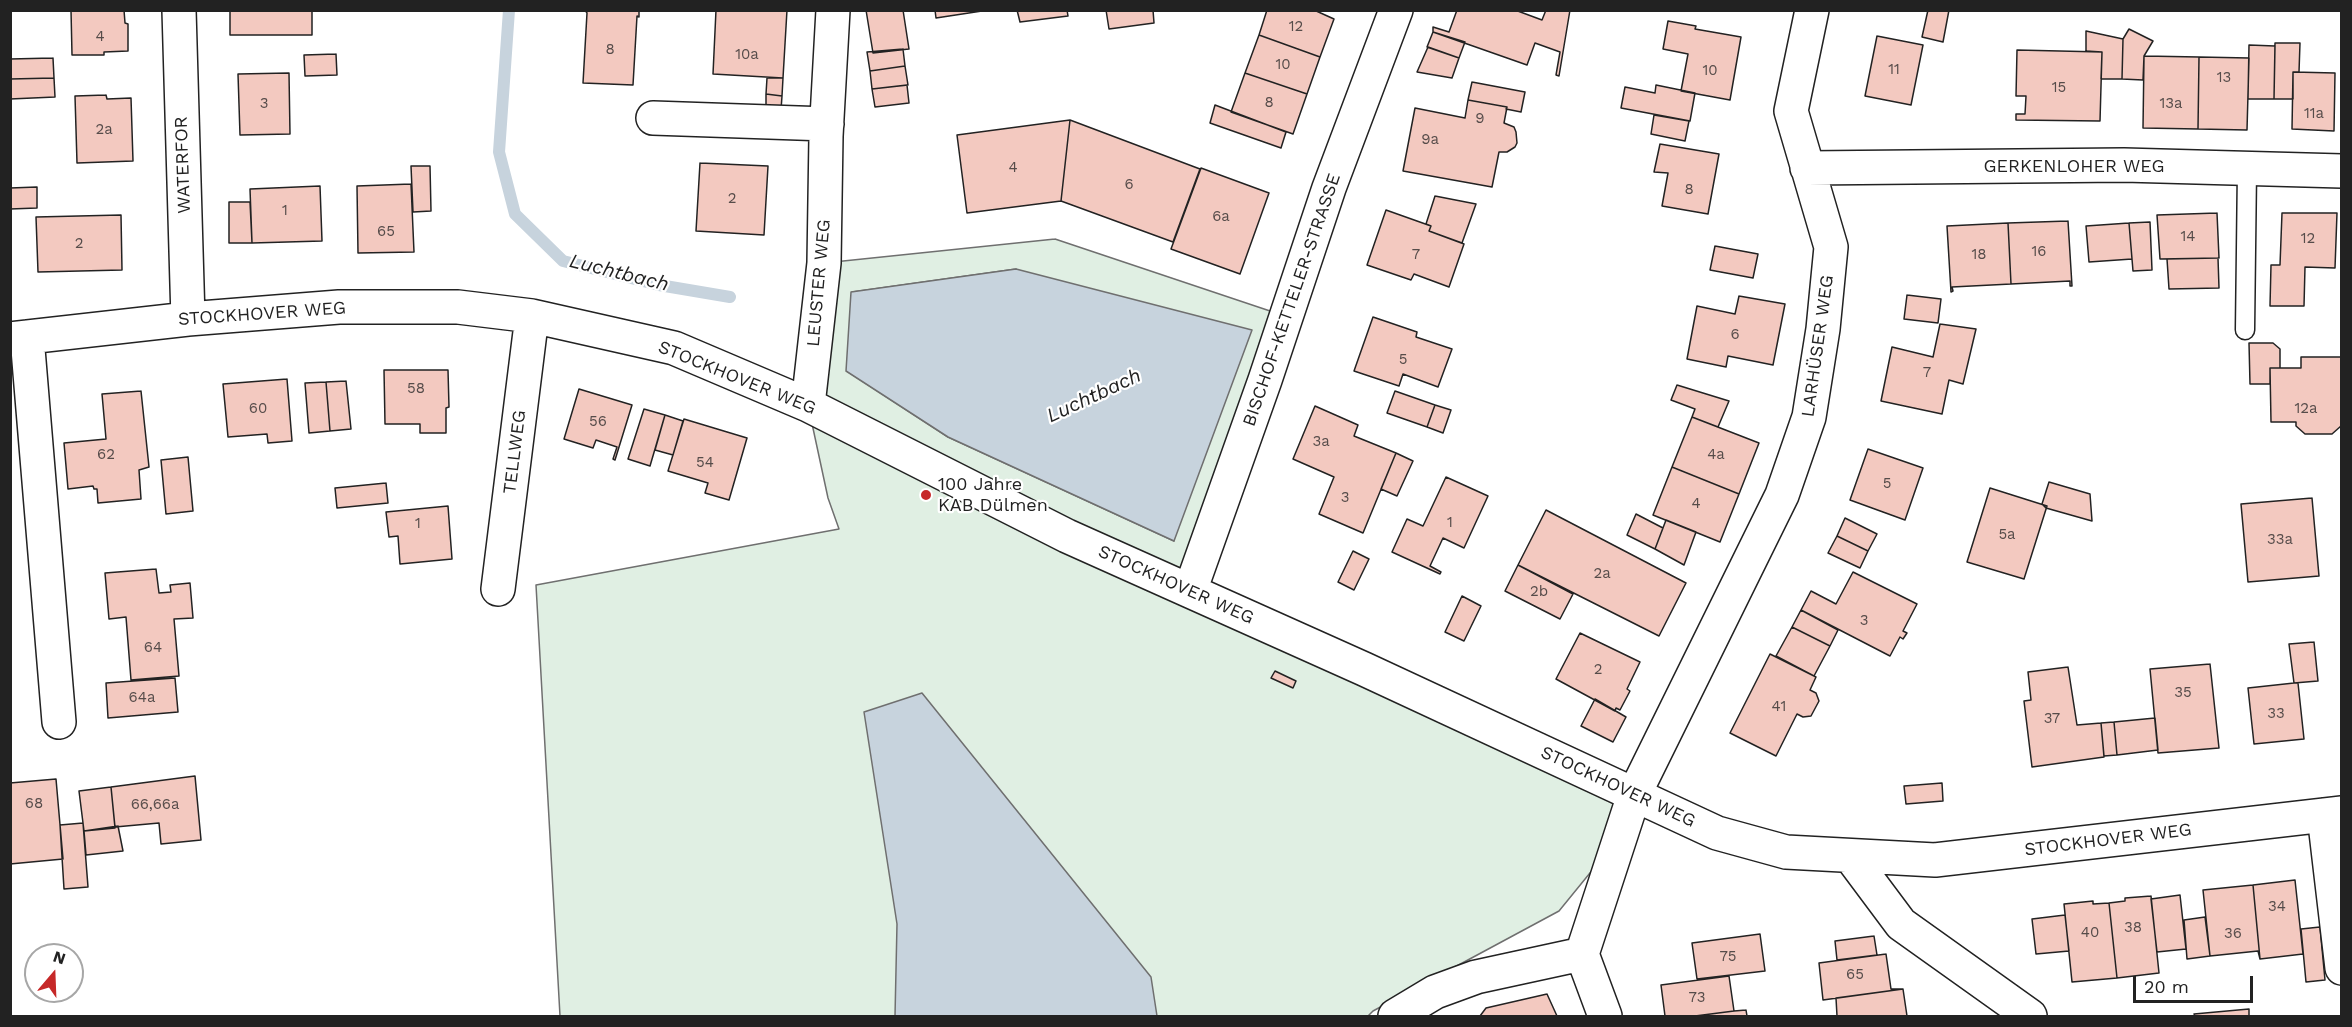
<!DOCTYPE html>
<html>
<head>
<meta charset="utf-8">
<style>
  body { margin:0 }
  #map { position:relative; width:2352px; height:1027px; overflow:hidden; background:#fff; font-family:"Work Sans",sans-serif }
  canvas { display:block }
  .frame { position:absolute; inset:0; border:12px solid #222; pointer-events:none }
  .north { position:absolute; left:24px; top:943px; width:60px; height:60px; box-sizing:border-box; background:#fff; border:2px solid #a7a7a7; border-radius:50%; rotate:19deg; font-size:16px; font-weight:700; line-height:24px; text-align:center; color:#222 }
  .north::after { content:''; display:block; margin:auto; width:21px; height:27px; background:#c62828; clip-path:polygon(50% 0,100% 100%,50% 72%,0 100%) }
  .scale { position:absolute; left:2133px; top:976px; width:120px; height:27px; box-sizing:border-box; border:3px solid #222; border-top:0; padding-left:8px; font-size:18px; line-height:21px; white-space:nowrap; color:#222; -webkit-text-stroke:4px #fff; paint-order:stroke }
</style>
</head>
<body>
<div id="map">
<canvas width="2352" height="1027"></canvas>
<div class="frame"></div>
<div class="north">N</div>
<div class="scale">20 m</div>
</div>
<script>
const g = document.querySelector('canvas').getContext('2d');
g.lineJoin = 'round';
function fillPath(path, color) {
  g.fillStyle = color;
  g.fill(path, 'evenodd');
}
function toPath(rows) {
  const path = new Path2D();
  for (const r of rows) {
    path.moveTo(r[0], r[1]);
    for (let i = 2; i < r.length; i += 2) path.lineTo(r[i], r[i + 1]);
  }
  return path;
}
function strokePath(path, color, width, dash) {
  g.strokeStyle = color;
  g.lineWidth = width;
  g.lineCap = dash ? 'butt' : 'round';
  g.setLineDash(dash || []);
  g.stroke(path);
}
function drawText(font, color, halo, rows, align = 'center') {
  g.font = font + ' "Work Sans",sans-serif';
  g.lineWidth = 4.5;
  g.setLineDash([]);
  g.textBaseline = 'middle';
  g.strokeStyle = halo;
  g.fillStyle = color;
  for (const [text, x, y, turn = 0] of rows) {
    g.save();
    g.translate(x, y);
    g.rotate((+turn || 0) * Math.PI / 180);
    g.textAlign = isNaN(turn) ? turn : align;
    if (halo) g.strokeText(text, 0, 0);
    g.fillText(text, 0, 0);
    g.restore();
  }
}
const green = toPath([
  [1055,239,1285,316,1190,591,1634,795,1603,857,1559,911,1373,1011,1368,1016,560,1016,536,585,839,529,828,498,808,405,824,263,1055,239],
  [1016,269,1174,541,948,437,847,371,852,292,1016,269]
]);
fillPath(green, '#e0efe3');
strokePath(green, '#6f6f6f', 1.5);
const water = toPath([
  [1016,269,1252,330,1174,541,948,437,846,371,851,292,1016,269],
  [922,693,1151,977,1157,1016,895,1016,897,924,864,712,922,693]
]);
fillPath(water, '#c7d3dd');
strokePath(water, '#6f6f6f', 1.5);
strokePath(toPath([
  [509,10,499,152,515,214,563,261,659,285,730,297]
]), '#c7d3dd', 12);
const building = toPath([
  [71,10,124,10,125,23,128,24,128,51,104,52,104,55,72,55,71,10],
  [230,10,312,10,312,35,230,35,230,10],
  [585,10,639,10,639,17,637,16,633,85,583,83,587,13,585,10],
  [716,10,787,10,783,78,713,74,716,10],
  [866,10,903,10,909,49,873,53,866,10],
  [935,10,982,10,982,11,936,18,935,10],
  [1017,10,1067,10,1068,16,1020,22,1017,10],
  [1106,10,1153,10,1154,23,1109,29,1106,10],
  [1267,10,1314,10,1334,19,1320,57,1259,35,1267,10],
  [1457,10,1515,10,1542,20,1546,10,1570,10,1559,76,1556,75,1560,52,1535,43,1527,65,1433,32,1433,27,1449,32,1457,10],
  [1928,10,1949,10,1943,42,1922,37,1928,10],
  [1668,21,1696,26,1695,29,1741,37,1730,100,1681,91,1688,54,1663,49,1668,21],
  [2129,29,2153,41,2144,56,2143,80,2122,79,2123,39,2129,29],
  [2086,31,2123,39,2122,79,2101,79,2102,52,2086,51,2086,31],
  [1433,32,1465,42,1459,58,1427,47,1433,32],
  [1259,35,1320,57,1307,94,1245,73,1259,35],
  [1877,36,1923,45,1911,105,1865,96,1877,36],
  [2275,43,2300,43,2299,72,2293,72,2293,99,2274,99,2275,43],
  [2249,45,2275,46,2274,99,2248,99,2249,45],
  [1428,47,1459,58,1452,78,1417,72,1428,47],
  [903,49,905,66,870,71,867,52,903,49],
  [2017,50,2102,52,2100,121,2016,120,2016,114,2025,114,2026,96,2016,96,2017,50],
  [336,54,337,75,305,76,304,55,336,54],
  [2144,56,2199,57,2198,129,2143,128,2144,56],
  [2199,57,2249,58,2247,130,2198,129,2199,57],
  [53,58,54,78,10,79,10,59,53,58],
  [905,66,908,85,872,89,870,71,905,66],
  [2293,72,2335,73,2334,131,2292,129,2293,72],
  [289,73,290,134,240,135,238,74,289,73],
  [1245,73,1307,94,1293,134,1231,112,1245,73],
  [54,78,55,97,10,99,10,79,54,78],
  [767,78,783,78,782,96,766,94,767,78],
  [1472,82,1525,92,1521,112,1506,109,1507,107,1468,100,1472,82],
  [907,85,909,103,875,107,872,89,907,85],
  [1656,85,1695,93,1690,121,1621,108,1625,87,1655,93,1656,85],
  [766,94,782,96,781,110,766,109,766,94],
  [106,95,107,99,131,98,133,161,77,163,75,96,106,95],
  [1468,100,1507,107,1504,123,1514,127,1516,132,1517,143,1515,147,1507,152,1499,152,1492,187,1403,171,1415,108,1465,118,1468,100],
  [1215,105,1286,132,1281,148,1210,123,1215,105],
  [1654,115,1689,121,1685,141,1651,134,1654,115],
  [1070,120,1061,201,967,213,957,135,1070,120],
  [1070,120,1200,169,1173,242,1061,201,1070,120],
  [1660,144,1719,154,1708,214,1662,206,1668,173,1654,172,1660,144],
  [700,163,768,166,764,235,696,231,700,163],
  [411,166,430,166,431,211,413,212,411,166],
  [1201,168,1269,193,1240,274,1171,249,1201,168],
  [411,184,414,252,358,253,357,186,411,184],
  [320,186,322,241,252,243,250,189,320,186],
  [37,187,37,208,10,209,10,188,37,187],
  [1435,196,1476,204,1462,243,1429,231,1431,226,1426,224,1435,196],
  [229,202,250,202,252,243,229,243,229,202],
  [1386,210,1431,226,1429,231,1464,244,1449,287,1414,274,1411,280,1367,265,1386,210],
  [2217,213,2219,258,2160,259,2157,215,2217,213],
  [2282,213,2337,213,2335,268,2305,267,2304,306,2270,306,2271,265,2280,265,2282,213],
  [121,215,122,270,38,272,36,217,121,215],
  [2068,221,2072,286,2070,286,2070,281,2011,284,2008,223,2068,221],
  [2150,222,2152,270,2133,271,2129,223,2150,222],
  [2008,223,2011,284,1952,287,1953,291,1951,292,1947,226,2008,223],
  [2129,223,2132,259,2089,262,2086,226,2129,223],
  [1715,246,1758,254,1753,278,1710,270,1715,246],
  [2218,258,2219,288,2169,289,2167,259,2218,258],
  [1907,295,1941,299,1938,323,1904,319,1907,295],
  [1739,296,1785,304,1773,365,1728,356,1726,367,1687,359,1697,306,1735,314,1739,296],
  [1373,317,1417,332,1416,337,1452,349,1438,387,1403,374,1399,386,1354,371,1373,317],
  [1940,324,1976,329,1963,384,1949,380,1942,414,1881,401,1892,347,1933,357,1940,324],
  [2249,343,2273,343,2280,349,2280,368,2270,368,2270,384,2250,384,2249,343],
  [2301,357,2342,357,2341,426,2332,434,2305,434,2296,426,2296,422,2271,422,2270,368,2301,368,2301,357],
  [384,370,448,370,449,407,446,408,446,433,420,433,420,424,385,424,384,370],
  [287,379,292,441,268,443,267,434,228,437,223,384,287,379],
  [346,381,351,429,330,431,326,382,346,381],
  [326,382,330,431,309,433,305,383,326,382],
  [1677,385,1729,401,1718,427,1692,417,1695,409,1671,400,1677,385],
  [579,389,632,405,615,460,613,459,617,447,596,440,593,448,564,439,579,389],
  [141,391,149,467,139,470,141,499,98,503,97,489,94,489,93,486,68,489,64,443,106,439,102,394,141,391],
  [1395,391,1435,405,1427,427,1387,413,1395,391],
  [1435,405,1451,410,1443,433,1427,427,1435,405],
  [1315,406,1358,425,1354,436,1396,453,1363,533,1319,514,1334,477,1293,459,1315,406],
  [644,409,665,415,650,466,628,459,644,409],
  [665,415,683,421,673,455,655,450,665,415],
  [1692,417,1759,443,1739,494,1672,467,1692,417],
  [684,419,747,438,729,500,705,493,708,483,668,471,684,419],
  [1868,449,1923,468,1905,520,1850,500,1868,449],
  [1396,453,1413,461,1397,496,1381,489,1396,453],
  [188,457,193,511,166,514,161,460,188,457],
  [1672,467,1739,494,1720,542,1653,515,1672,467],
  [1446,477,1488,496,1464,548,1443,538,1430,566,1441,572,1440,574,1392,552,1407,519,1423,526,1446,477],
  [2049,482,2090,494,2092,521,2046,508,2042,504,2049,482],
  [386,483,388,503,337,508,335,488,386,483],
  [1990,488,2047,506,2024,579,1967,562,1990,488],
  [2312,498,2319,576,2248,582,2241,504,2312,498],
  [448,506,452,559,400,564,398,536,389,537,386,512,448,506],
  [1546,510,1686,583,1659,636,1518,565,1546,510],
  [1636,514,1663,528,1655,549,1627,535,1636,514],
  [1845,518,1877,534,1868,551,1837,536,1845,518],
  [1666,520,1696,532,1684,565,1655,549,1666,520],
  [1837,536,1868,551,1860,568,1828,553,1837,536],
  [1353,551,1369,559,1354,590,1338,582,1353,551],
  [1518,565,1573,594,1560,619,1505,591,1518,565],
  [156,569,159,593,171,592,170,585,190,583,193,618,174,619,179,676,131,680,126,617,109,619,105,573,156,569],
  [1853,572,1917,604,1903,631,1907,633,1903,639,1900,637,1890,656,1801,610,1811,591,1836,604,1853,572],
  [1462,596,1481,606,1464,641,1445,632,1462,596],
  [1801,610,1838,630,1830,646,1792,627,1801,610],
  [1792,627,1830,646,1814,676,1776,656,1792,627],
  [1580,633,1640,662,1627,689,1630,691,1620,710,1616,708,1615,711,1556,679,1580,633],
  [2314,642,2318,681,2294,683,2289,644,2314,642],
  [1770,654,1816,677,1810,690,1816,693,1819,701,1811,716,1803,717,1797,714,1776,756,1730,733,1770,654],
  [2210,664,2219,748,2158,753,2150,669,2210,664],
  [2068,667,2077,725,2101,723,2104,757,2032,767,2024,701,2031,700,2028,672,2068,667],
  [1275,671,1296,681,1293,688,1271,678,1275,671],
  [175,678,178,712,108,718,106,683,175,678],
  [2294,683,2298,683,2304,739,2254,744,2248,688,2294,683],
  [1595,699,1626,717,1613,742,1581,726,1595,699],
  [2155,718,2158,750,2117,755,2114,722,2155,718],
  [2114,722,2117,755,2104,756,2101,723,2114,722],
  [195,776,201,840,161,844,159,823,115,827,111,787,195,776],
  [56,779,63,859,10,864,10,783,56,779],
  [1942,783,1943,801,1906,804,1904,786,1942,783],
  [111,787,115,828,84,831,79,791,111,787],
  [83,823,88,887,64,889,60,825,83,823],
  [118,826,123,851,86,855,84,831,118,826],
  [2295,880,2303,954,2260,959,2253,885,2295,880],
  [2253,885,2260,959,2258,951,2210,956,2203,890,2253,885],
  [2180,895,2186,949,2157,952,2151,899,2180,895],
  [2151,896,2159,973,2117,978,2109,903,2125,901,2125,898,2151,896],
  [2093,901,2093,904,2109,903,2117,978,2072,982,2064,904,2093,901],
  [2065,915,2069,951,2036,954,2032,919,2065,915],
  [2205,917,2210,956,2187,959,2184,920,2205,917],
  [2320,927,2325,980,2306,982,2301,929,2320,927],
  [1760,934,1765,971,1697,979,1692,943,1760,934],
  [1874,936,1877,955,1837,960,1835,941,1874,936],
  [1886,954,1891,989,1903,989,1823,1000,1819,963,1886,954],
  [1729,976,1734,1011,1695,1016,1665,1016,1661,985,1729,976],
  [1903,989,1907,1016,1837,1016,1836,998,1903,989],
  [1547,994,1557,1016,1480,1016,1486,1008,1547,994],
  [2249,1009,2249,1016,2195,1016,2194,1014,2249,1009],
  [1746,1010,1747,1016,1695,1016,1734,1011,1746,1010]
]);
fillPath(building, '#f3c9c0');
strokePath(building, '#222', 1.5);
const lane = toPath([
  [2245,330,2247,169]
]);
const street = toPath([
  [179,10,188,319],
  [653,118,827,124],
  [1807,168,2124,165,2342,171],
  [27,337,59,722],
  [10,339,188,319,339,307,458,307,532,316,674,348,808,405,1067,536,1364,669,1717,833,1786,852,1935,860,2342,813],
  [808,405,824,263,826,136,833,10],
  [498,589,532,316],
  [1190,591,1265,380,1329,188,1396,10],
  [2324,815,2342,968],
  [1851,857,1901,924,2030,1016],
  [1395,1016,1435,992,1476,977,1582,954],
  [1605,1016,1582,954,1634,795,1782,495,1809,417,1823,329,1831,247,1791,111,1812,10]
]);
strokePath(lane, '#222', 21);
strokePath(street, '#222', 36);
strokePath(lane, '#fff', 18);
strokePath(street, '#fff', 33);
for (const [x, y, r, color] of [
  [926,495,6,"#c62828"]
]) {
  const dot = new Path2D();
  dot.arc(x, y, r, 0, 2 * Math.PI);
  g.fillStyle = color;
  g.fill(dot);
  strokePath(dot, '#fff', 2);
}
drawText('15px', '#564c4a', null, [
  ["12",1296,27],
  ["4",100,37],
  ["8",610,50],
  ["10a",747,55],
  ["10",1283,65],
  ["11",1894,70],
  ["10",1710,71],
  ["13",2224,78],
  ["15",2059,88],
  ["8",1269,103],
  ["3",264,104],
  ["13a",2171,104],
  ["11a",2314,114],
  ["9",1480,119],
  ["2a",104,130],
  ["9a",1430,140],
  ["4",1013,168],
  ["6",1129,185],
  ["8",1689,190],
  ["2",732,199],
  ["1",285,211],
  ["6a",1221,217],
  ["65",386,232],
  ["14",2188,237],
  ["12",2308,239],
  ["2",79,244],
  ["16",2039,252],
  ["7",1416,255],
  ["18",1979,255],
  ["6",1735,335],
  ["5",1403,360],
  ["7",1927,373],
  ["58",416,389],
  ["60",258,409],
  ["12a",2306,409],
  ["56",598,422],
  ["3a",1321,442],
  ["62",106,455],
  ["4a",1716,455],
  ["54",705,463],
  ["5",1887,484],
  ["3",1345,498],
  ["4",1696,504],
  ["1",1450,523],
  ["1",418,524],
  ["5a",2007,535],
  ["33a",2280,540],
  ["2a",1602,574],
  ["2b",1539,592],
  ["3",1864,621],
  ["64",153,648],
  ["2",1598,670],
  ["35",2183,693],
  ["64a",142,698],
  ["41",1779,707],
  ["33",2276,714],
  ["37",2052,719],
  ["68",34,804],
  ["66,66a",155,805],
  ["34",2277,907],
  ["38",2133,928],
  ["40",2090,933],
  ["36",2233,934],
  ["75",1728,957],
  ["65",1855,975],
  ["73",1697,998]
]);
drawText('18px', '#222', '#fff', [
  ["WATERFOR",183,165,-92],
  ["GERKENLOHER WEG",2074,167],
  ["LEUSTER WEG",819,283,-85],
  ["BISCHOF-KETTELER-STRASSE",1292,300,-71],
  ["STOCKHOVER WEG",262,314,-4],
  ["LARHÜSER WEG",1818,346,-82],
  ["STOCKHOVER WEG",737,378,22],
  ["TELLWEG",515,452,-83],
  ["STOCKHOVER WEG",1176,585,24],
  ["STOCKHOVER WEG",1618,787,25],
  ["STOCKHOVER WEG",2108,840,-7]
]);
drawText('18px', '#222', '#fff', [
  ["100 Jahre",938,485],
  ["KAB Dülmen",938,506]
], 'left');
drawText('italic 20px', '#222', '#fff', [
  ["Luchtbach",619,273,14],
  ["Luchtbach",1094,396,-25]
]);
</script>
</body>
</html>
